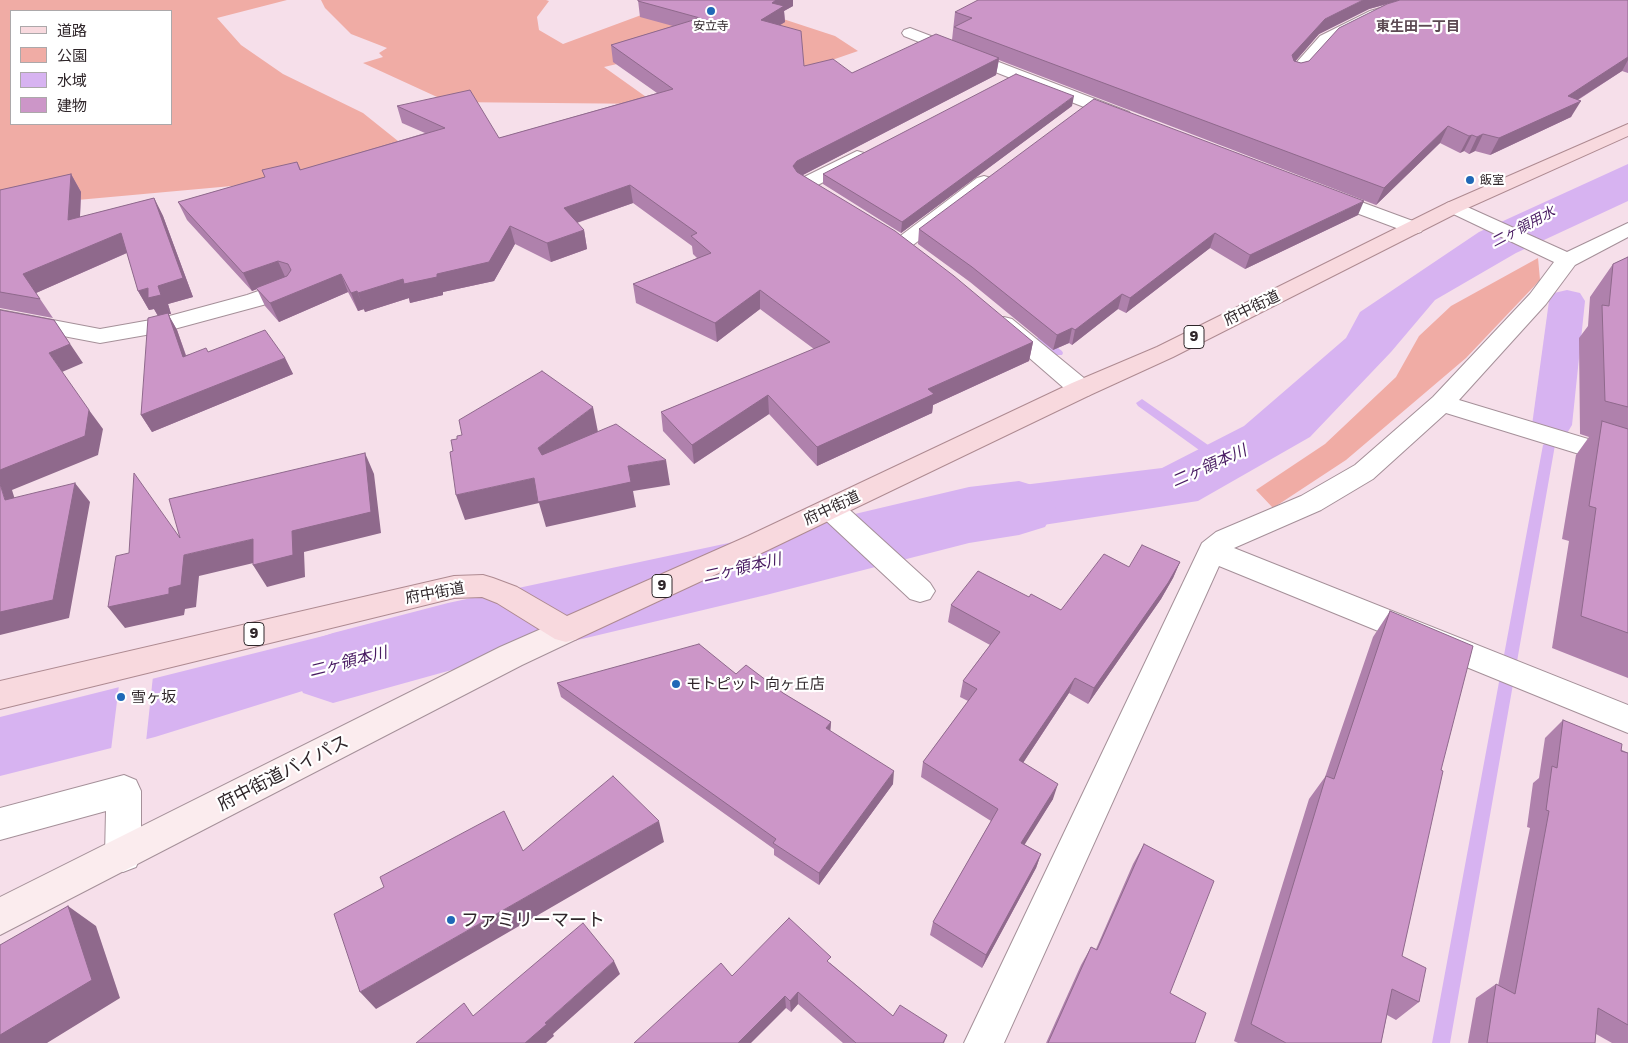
<!DOCTYPE html>
<html>
<head>
<meta charset="utf-8">
<style>
  body { margin:0 }
  #map { position:relative; width:1628px; height:1043px; overflow:hidden; background:#f6dfea; font-family:"Golos Text","Noto Sans JP",sans-serif }
  canvas { display:block }
  .legend { position:absolute; left:10px; top:10px; width:162px; height:115px; box-sizing:border-box; background:#fff; border:1px solid #aca8aa; margin:0; padding:6px 9px; list-style:none; font-size:15px; color:#2f262a }
  .legend li { display:flex; align-items:center; gap:10px; height:25px }
  .legend b { width:25px; border:1px solid #aca8aa }
</style>
</head>
<body>
<div id="map">
<canvas width="1628" height="1043"></canvas>
<ul class="legend">
<li><b style="height:6px;background:#f8d9de"></b>道路</li>
<li><b style="height:14px;background:#f0aca5"></b>公園</li>
<li><b style="height:14px;background:#d7b3f1"></b>水域</li>
<li><b style="height:14px;background:#cc96c8"></b>建物</li>
</ul>
</div>
<script>
const g = document.querySelector('canvas').getContext('2d');
g.lineJoin = 'round';
function fillPath(path, color) {
  g.fillStyle = color;
  g.fill(path, 'evenodd');
}
function toPath(rows) {
  const path = new Path2D();
  for (const r of rows) {
    path.moveTo(r[0], r[1]);
    for (let i = 2; i < r.length; i += 2) path.lineTo(r[i], r[i + 1]);
  }
  return path;
}
function strokePath(path, color, width, dash) {
  g.strokeStyle = color;
  g.lineWidth = width;
  g.lineCap = dash ? 'butt' : 'round';
  g.setLineDash(dash || []);
  g.stroke(path);
}
function drawText(font, color, halo, rows, align = 'center') {
  g.font = font + ' "Golos Text","Noto Sans JP",sans-serif';
  g.lineWidth = 4.5;
  g.setLineDash([]);
  g.textBaseline = 'middle';
  g.strokeStyle = halo;
  g.fillStyle = color;
  for (const [text, x, y, turn = 0] of rows) {
    g.save();
    g.translate(x, y);
    g.rotate((+turn || 0) * Math.PI / 180);
    g.textAlign = isNaN(turn) ? turn : align;
    if (halo) g.strokeText(text, 0, 0);
    g.fillText(text, 0, 0);
    g.restore();
  }
}
fillPath(toPath([
  [0,0,287,0,217,18,241,45,283,74,363,113,403,145,265,183,0,207],
  [11,11,171,11,171,124,11,124],
  [321,0,546,0,549,1,537,17,539,30,563,44,644,14,780,18,835,36,858,51,809,68,695,46,604,67,656,104,448,102,363,63,383,57,379,53,387,48,351,34,325,8],
  [1538,258,1540,280,1466,358,1346,460,1273,508,1256,490,1325,444,1396,377,1419,336,1451,306]
]), '#f0aca5');
fillPath(toPath([
  [1628,164,1628,201,1516,253,1435,300,1391,352,1310,437,1198,501,927,543,909,518,990,489,1162,468,1244,426,1346,338,1360,312,1479,232],
  [431,609,434,650,155,737,0,776,0,717]
]), '#d7b3f1');
fillPath(toPath([
  [153,676,146,742,111,750,119,685]
]), '#f6dfea');
fillPath(toPath([
  [1042,336,1062,351,1063,353,1062,355,1054,355,1038,341,1037,339,1038,337,1042,336],
  [1142,399,1221,454,1223,457,1221,460,1213,460,1138,406,1136,403,1142,399],
  [1549,441,1555,445,1450,1043,1432,1043,1543,445,1549,441]
]), '#d7b3f1');
fillPath(toPath([
  [1567,290,1580,293,1585,301,1572,425,1566,435,1552,439,1538,435,1532,425,1549,301,1554,293,1567,290]
]), '#d7b3f1');
fillPath(toPath([
  [1019,481,1045,489,1056,508,1045,527,1019,535,969,543,766,595,448,671,333,703,303,693,291,668,303,643,333,633,448,603,766,535,969,487,1019,481]
]), '#d7b3f1');
const street = toPath([
  [1408,0,1433,0,1430,3,1380,17,1332,42,1302,76,1296,77,1290,76,1288,72,1320,36,1370,11,1408,0],
  [910,28,1129,112,1132,116,1129,120,1123,121,1117,120,904,36,902,33,904,30,910,28],
  [857,151,864,153,866,157,864,161,812,188,805,190,798,188,795,184,798,180,857,151],
  [984,176,991,178,994,182,991,186,909,248,902,250,895,248,892,244,895,240,977,178,984,176],
  [1326,189,1421,224,1424,228,1421,232,1414,234,1407,232,1319,199,1316,195,1319,191,1326,189],
  [1454,201,1567,252,1628,223,1628,237,1575,265,1546,304,1459,400,1628,451,1628,469,1446,413,1373,479,1321,510,1234,548,1628,705,1628,733,1219,566,1004,1043,964,1043,1202,543,1216,532,1301,496,1355,465,1433,397,1530,294,1554,262,1447,211,1444,207,1447,203,1454,201],
  [287,281,295,283,298,288,295,293,263,305,163,332,100,343,0,324,0,310,100,329,162,318,247,295,287,281],
  [1004,317,1012,319,1090,383,1093,389,1090,395,1081,397,1072,395,996,329,993,324,996,319,1004,317],
  [831,499,841,502,930,583,935,591,930,599,920,602,910,599,821,516,817,509,821,502,831,499],
  [124,775,136,780,141,791,141,855,136,867,123,872,110,867,105,855,106,811,0,840,0,808,124,775]
]);
const secondary = toPath([
  [566,618,577,621,581,630,577,639,522,665,0,935,0,897,500,647,566,618]
]);
const primary = toPath([
  [1628,124,1628,136,1461,211,1173,357,1090,395,768,550,577,639,566,642,555,639,497,603,482,597,454,598,0,709,0,681,454,576,483,575,493,578,517,587,567,616,748,536,1072,383,1157,347,1447,203,1628,124]
]);
strokePath(street, '#a59099', 2);
strokePath(secondary, '#a59099', 2);
strokePath(primary, '#ae8a91', 2);
fillPath(street, '#fff');
fillPath(secondary, '#fbecee');
fillPath(primary, '#f8d9de');
fillPath(toPath([
  [638,0,793,0,793,6,784,11,785,22,780,25,804,66,852,73,952,40,955,12,1628,0,1628,73,1622,71,1578,100,1571,117,1490,155,1475,151,1469,154,1464,151,1460,153,1440,143,1376,205,999,60,996,75,803,175,1033,342,1029,361,933,405,932,413,817,466,769,414,694,464,663,431,661,412,814,349,760,309,717,342,636,303,633,284,697,258,693,254,692,246,633,203,577,223,584,230,587,249,551,262,515,244,494,281,443,292,443,295,410,303,409,298,365,312,364,309,358,311,348,292,279,322,265,306,257,289,252,291,187,220,178,202,265,177,297,162,301,170,425,133,402,123,397,106,499,138,657,93,613,62,611,45,673,26,640,17],
  [1384,5,1309,61,1301,63,1295,61,1319,34,1369,9],
  [1072,106,901,233,823,184,823,174],
  [71,174,81,192,80,217,154,198,163,216,193,297,168,304,171,314,168,314,177,330,186,355,208,352,285,358,293,374,152,432,141,415,158,316,154,309,149,310,138,291,127,253,36,293,53,318,0,308,0,190],
  [1358,215,1245,269,1210,248,1126,313,1118,309,1072,345,1069,343,1053,350,970,282,918,244,919,229],
  [1628,257,1628,678,1552,648,1569,541,1562,539,1576,455,1589,437,1580,434,1579,338,1588,326,1590,297,1613,264],
  [1180,562,1173,578,1161,599,1088,704,1069,693,1023,763,1053,799,1024,844,1041,854,1036,868,982,968,930,935,933,922,991,821,921,777,923,762,968,701,960,697,963,681,990,645,948,622,951,605,1029,597,1061,610,1129,567],
  [1390,611,1441,770,1402,956,1419,1002,1396,1020,1387,1015,1381,1043,1238,1043,1234,1041,1309,799,1325,777,1373,637],
  [736,674,783,693,831,722,830,731,893,784,819,885,774,855,774,849,561,697,557,683],
  [1563,720,1628,753,1628,1043,1612,1043,1596,1034,1595,1043,1468,1043,1476,998,1496,984,1498,986,1530,828,1527,827,1533,783,1539,778,1545,738],
  [1144,844,1170,993,1195,1043,1046,1043,1081,965,1091,947,1096,949,1133,864],
  [830,963,893,1016,947,1035,944,1043,843,1043,798,1004,791,1012,786,1008,732,976]
]), '#af81ac');
fillPath(toPath([
  [776,0,793,0,793,6,784,11,785,22,762,36,761,20,772,3],
  [1363,0,1401,0,1369,9,1319,34,1287,71,1292,55,1325,19],
  [1628,57,1628,60,1622,71,1566,107,1581,101,1571,117,1490,155,1499,138,1568,96],
  [999,58,996,75,797,178,793,166,797,161],
  [1074,96,1072,106,901,233,902,222],
  [1448,126,1440,143,1376,205,1384,188],
  [1483,134,1475,151,1469,154,1477,137],
  [1472,135,1464,151,1460,153,1469,136],
  [71,174,81,192,79,239,68,220],
  [630,185,633,203,567,226,564,208],
  [154,198,163,216,193,297,168,304,171,314,168,314,177,330,192,374,154,309,149,310,138,291,158,286],
  [1364,201,1358,215,1245,269,1250,255],
  [510,226,515,244,494,281,443,292,443,295,410,303,409,298,365,312,358,293,403,279,437,274],
  [584,230,587,249,551,262,547,243],
  [121,233,131,251,36,293,53,318,23,274],
  [1215,233,1210,248,1126,313,1130,298],
  [278,261,286,279,256,288,257,289,252,291,243,273],
  [341,274,348,292,279,322,270,303],
  [760,290,760,309,717,342,715,323],
  [357,291,364,309,358,311,351,293],
  [1122,294,1118,309,1072,345,1075,330],
  [54,320,83,363,62,372,49,353],
  [1072,328,1069,343,1053,350,1057,335],
  [1033,342,1029,361,933,405,932,413,817,466,817,447,928,389],
  [285,358,293,374,152,432,141,415],
  [768,395,769,414,694,464,692,445],
  [593,407,598,432,544,473,538,448],
  [89,410,103,429,98,455,12,490,21,519,5,500,0,484,0,470],
  [365,453,374,474,381,533,304,552,305,577,267,587,253,565,292,531],
  [666,460,670,485,633,491,636,507,546,527,539,503,465,520,456,495,534,478,628,466],
  [75,483,90,502,69,618,0,635,0,612],
  [253,539,266,560,199,576,196,607,185,609,184,615,125,628,108,607,169,588,184,555],
  [1180,562,1173,578,1161,599,1088,704,1094,688],
  [1075,678,1069,693,1015,775,1019,760],
  [831,722,830,735,826,728],
  [894,771,893,784,819,885,819,873],
  [1058,784,1053,799,1017,857,1021,843],
  [659,821,664,842,376,1009,360,992],
  [1041,854,1036,868,982,968,986,955],
  [68,906,96,926,120,998,47,1043,0,1043,0,1035],
  [614,961,620,974,553,1034,554,1036,546,1043,525,1043,545,1023],
  [798,992,798,1004,791,1012,790,1001],
  [785,996,786,1008,751,1043,738,1043]
]), '#8f698c');
const building = toPath([
  [638,0,776,0,772,3,784,6,761,20,801,31,804,66,833,59,852,73,936,34,999,58,797,161,793,166,797,172,895,231,954,276,1033,342,928,389,934,394,817,447,768,395,692,445,661,412,830,342,760,290,715,323,633,284,711,253,691,236,697,233,630,185,564,208,584,230,547,243,510,226,489,262,437,274,437,277,404,284,403,279,358,293,357,291,351,293,341,274,270,303,256,288,287,276,291,270,288,264,278,261,243,273,178,202,265,177,262,170,297,162,300,170,445,128,397,106,470,90,499,138,673,89,611,45,700,18,638,1,638,0],
  [978,0,1363,0,1325,19,1292,55,1294,61,1301,63,1309,61,1339,28,1387,4,1400,0,1628,0,1628,57,1568,96,1581,101,1499,138,1483,134,1477,137,1472,135,1469,136,1448,126,1384,188,954,27,972,18,955,12,978,0],
  [1016,74,1074,96,902,222,823,174,1016,74],
  [1094,99,1364,201,1250,255,1215,233,1130,298,1122,294,1075,330,1072,328,1057,335,972,267,919,229,1094,99],
  [71,174,68,220,154,198,183,278,158,286,161,295,148,298,148,288,138,291,121,233,23,274,40,299,0,292,0,190,71,174],
  [1628,257,1628,407,1605,401,1602,305,1609,306,1613,264,1628,257],
  [0,310,54,320,70,344,49,353,89,410,85,436,0,470,0,310],
  [168,313,183,357,206,348,208,352,265,330,285,358,141,415,148,318,168,313],
  [542,371,593,407,538,448,542,455,616,424,666,460,628,466,631,482,538,502,534,478,456,495,450,452,453,451,451,440,457,439,457,436,462,435,459,420,542,371],
  [1602,421,1628,429,1628,633,1581,616,1596,508,1589,506,1602,421],
  [365,453,371,512,292,531,293,555,253,565,253,539,184,555,181,585,169,588,169,594,108,607,116,556,129,553,134,473,180,538,169,499,365,453],
  [75,483,53,600,0,612,0,484,5,500,75,483],
  [1142,545,1180,562,1168,583,1094,688,1075,678,1019,760,1058,784,1021,843,1041,854,986,955,933,922,998,809,923,762,977,689,963,681,1000,632,951,605,978,571,1029,597,1031,594,1061,610,1104,554,1129,567,1142,545],
  [1390,611,1473,646,1441,770,1443,771,1402,956,1426,968,1419,1002,1392,989,1381,1043,1286,1043,1251,1024,1326,776,1334,779,1390,611],
  [699,644,736,674,746,665,783,693,831,722,826,728,894,771,819,873,773,843,776,839,557,683,699,644],
  [1563,720,1622,744,1621,751,1628,753,1628,1025,1598,1008,1595,1043,1487,1043,1496,984,1515,994,1549,811,1546,810,1552,766,1557,768,1563,720],
  [613,776,659,821,360,992,334,914,384,887,380,877,504,811,523,851,613,776],
  [1144,844,1214,881,1170,993,1206,1013,1195,1043,1048,1043,1091,947,1097,950,1144,844],
  [68,906,92,980,0,1035,0,945,68,906],
  [789,918,831,957,827,961,893,1016,900,1005,947,1035,943,1043,856,1043,798,992,790,1001,785,996,738,1043,634,1043,721,963,732,976,789,918],
  [583,923,614,961,545,1023,547,1024,525,1043,416,1043,464,1003,473,1016,583,923]
]);
fillPath(building, '#cc96c8');
strokePath(building, '#8f698c', 1);
for (const [x, y, r, color] of [
  [711,11,5,"#1f68b7"],
  [1470,180,5,"#1f68b7"],
  [676,684,5,"#1f68b7"],
  [121,697,5,"#1f68b7"],
  [451,920,5,"#1f68b7"]
]) {
  const dot = new Path2D();
  dot.arc(x, y, r, 0, 2 * Math.PI);
  g.fillStyle = color;
  g.fill(dot);
  strokePath(dot, '#fff', 2);
}
drawText('12px', '#2f262a', '#fff', [
  ["安立寺",711,26],
  ["飯室",1480,180,"left"]
]);
drawText('bold 14px', '#5b4952', '#fff', [
  ["東生田一丁目",1418,27]
]);
drawText('italic 14px', '#481b62', '#fff', [
  ["二ヶ領用水",1523,227,-28]
]);
for (const [x, y, w] of [
  [1194,337,20],
  [662,586,20],
  [254,634,20]
]) {
  const box = new Path2D();
  box.roundRect(x - w / 2, y - 11.5, w, 23, 4);
  g.fillStyle = '#fff';
  g.fill(box);
  strokePath(box, '#2f262a', 1);
}
drawText('bold 14px', '#2f262a', null, [
  ["9",1194,337],
  ["9",662,586],
  ["9",254,634]
]);
drawText('15px', '#2f262a', '#fff', [
  ["府中街道",1252,308,-26],
  ["府中街道",832,508,-25],
  ["府中街道",435,593,-10]
]);
drawText('15px', '#2f262a', '#fff', [
  ["モトピット 向ヶ丘店",686,684],
  ["雪ヶ坂",131,697]
], 'left');
drawText('italic 16px', '#481b62', '#fff', [
  ["二ヶ領本川",1209,466,-24],
  ["二ヶ領本川",742,568,-13],
  ["二ヶ領本川",348,662,-14]
]);
drawText('18px', '#2f262a', '#fff', [
  ["府中街道バイパス",283,773,-27]
]);
drawText('18px', '#2f262a', '#fff', [
  ["ファミリーマート",461,920]
], 'left');
</script>
</body>
</html>
